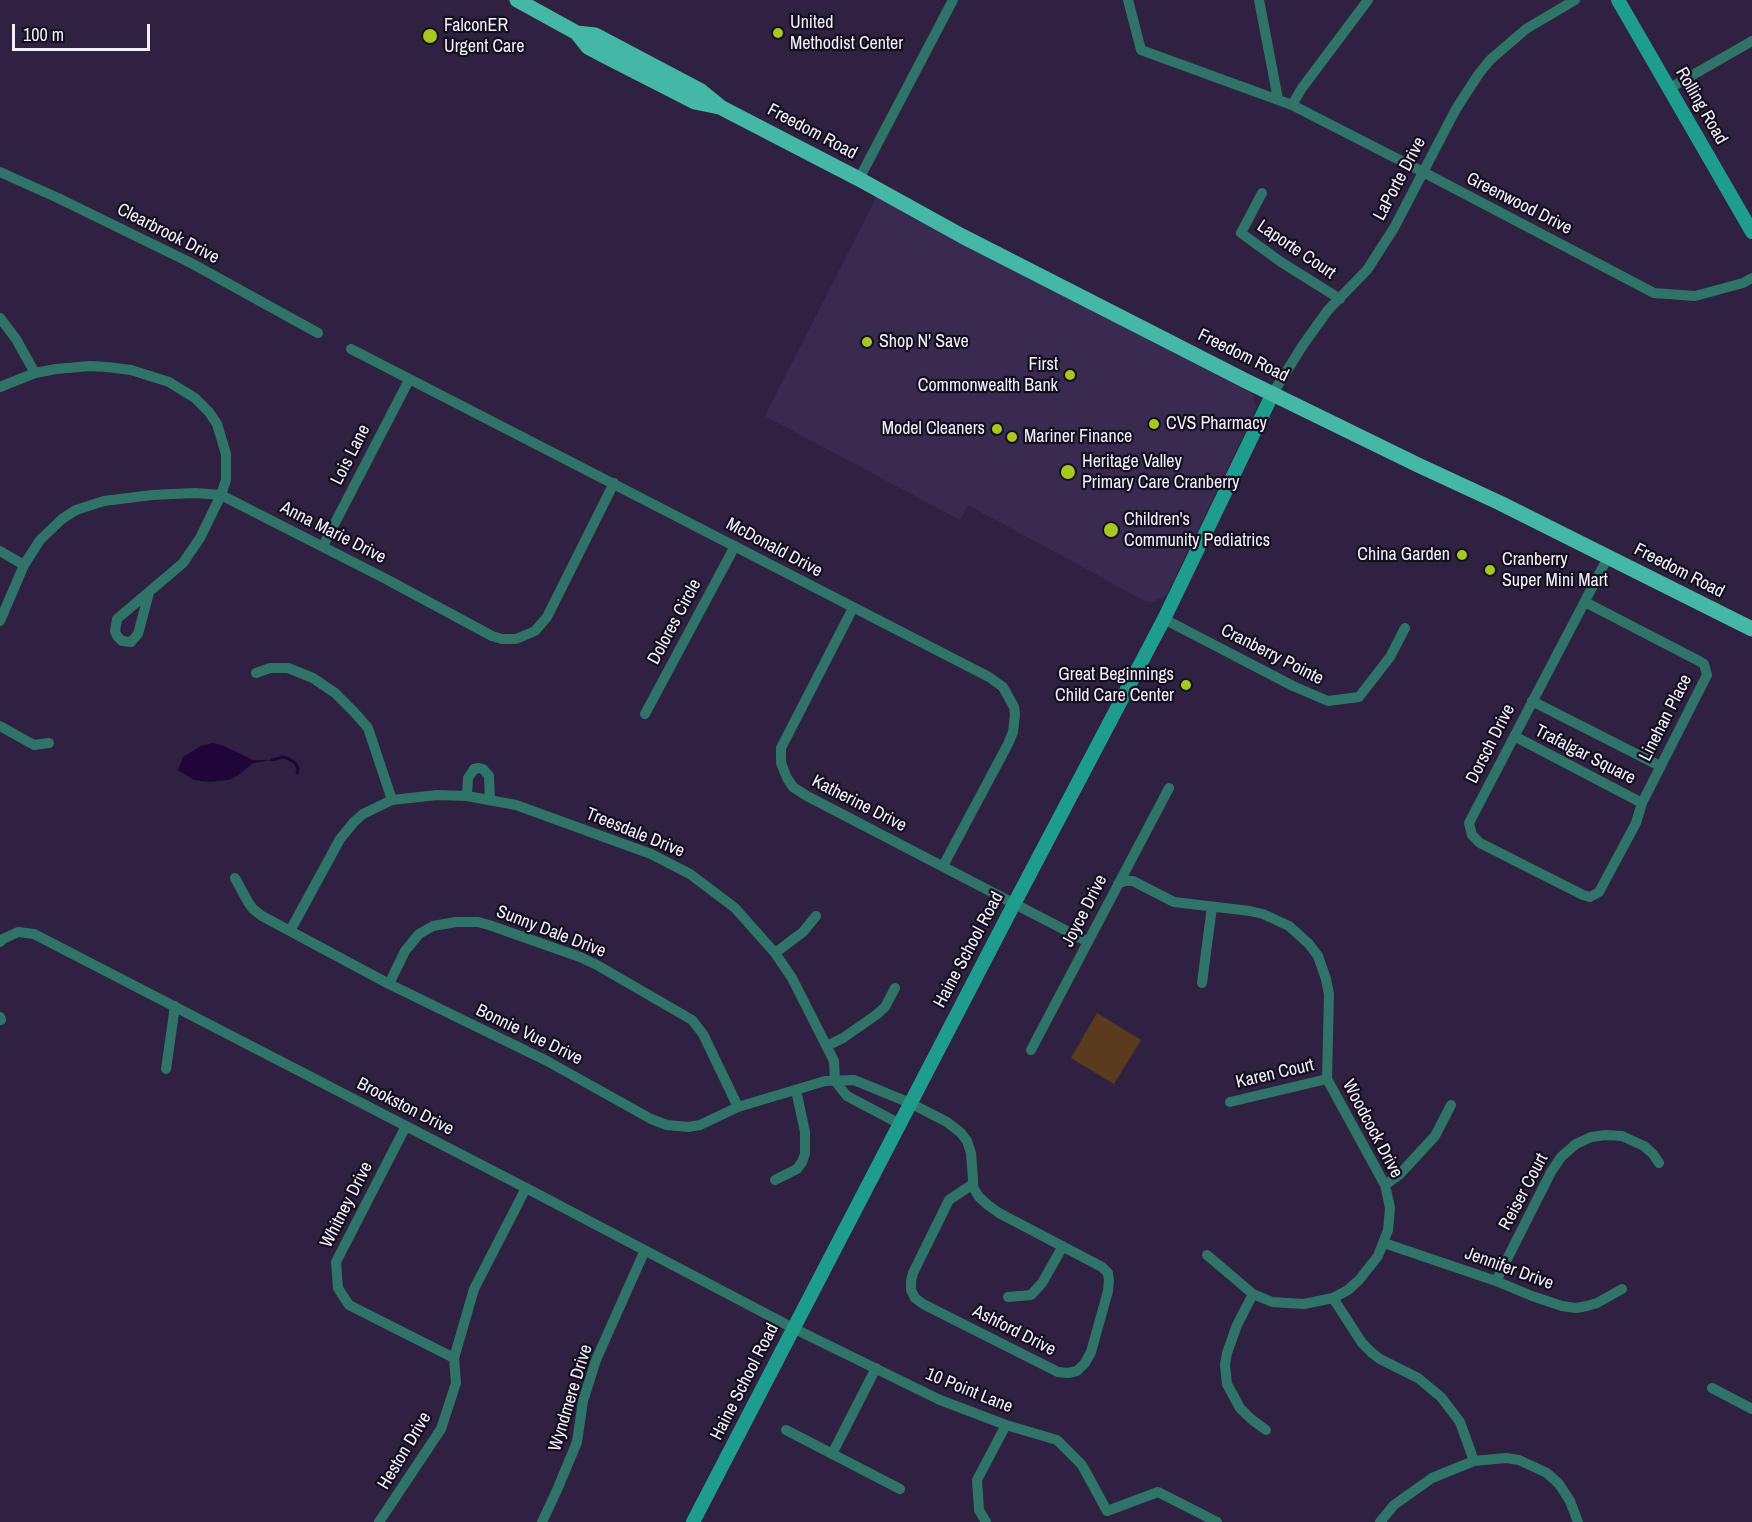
<!DOCTYPE html>
<html>
<head>
<meta charset="utf-8">
<style>
  body { margin:0 }
  #map { position:relative; width:1752px; height:1522px; overflow:hidden; background:#2f2241; font-family:"Archivo Narrow",sans-serif }
  canvas { display:block }
  .scale { position:absolute; left:12px; top:24px; width:138px; height:27px; box-sizing:border-box; border:3px solid #f4eeff; border-top:0; padding-left:8px; font-size:18px; line-height:21px; white-space:nowrap; color:#f4eeff; -webkit-text-stroke:4px #140f1d; paint-order:stroke }
</style>
</head>
<body>
<div id="map">
<canvas width="1752" height="1522"></canvas>
<div class="scale">100 m</div>
</div>
<script>
const g = document.querySelector('canvas').getContext('2d');
g.lineJoin = 'round';
function fillPath(path, color) {
  g.fillStyle = color;
  g.fill(path, 'evenodd');
}
function toPath(rows) {
  const path = new Path2D();
  for (const r of rows) {
    path.moveTo(r[0], r[1]);
    for (let i = 2; i < r.length; i += 2) path.lineTo(r[i], r[i + 1]);
  }
  return path;
}
function strokePath(path, color, width, dash) {
  g.strokeStyle = color;
  g.lineWidth = width;
  g.lineCap = dash ? 'butt' : 'round';
  g.setLineDash(dash || []);
  g.stroke(path);
}
function drawText(font, color, halo, rows, align = 'center') {
  g.font = font + ' "Archivo Narrow",sans-serif';
  g.lineWidth = 4.5;
  g.setLineDash([]);
  g.textBaseline = 'middle';
  g.strokeStyle = halo;
  g.fillStyle = color;
  for (const [text, x, y, turn = 0] of rows) {
    g.save();
    g.translate(x, y);
    g.rotate((+turn || 0) * Math.PI / 180);
    g.textAlign = isNaN(turn) ? turn : align;
    if (halo) g.strokeText(text, 0, 0);
    g.fillText(text, 0, 0);
    g.restore();
  }
}
fillPath(toPath([
  [877,196,1145,338,1249,391,1253,395,1256,408,1253,416,1167,594,1162,598,1151,602,1145,601,968,505,960,520,765,416]
]), '#392a4f');
fillPath(toPath([
  [1097,1013,1141,1040,1114,1084,1071,1058]
]), '#5b3b1e');
fillPath(toPath([
  [213,743,224,746,253,760,272,760,253,763,237,776,228,780,209,782,194,780,178,770,183,757,201,746]
]), '#200539');
strokePath(toPath([
  [272,760,283,757,289,759,295,763,298,768,297,773]
]), '#200539', 3);
strokePath(toPath([
  [1128,0,1141,50,1292,105,1423,172,1654,293,1695,296,1743,283,1752,278],
  [1259,0,1278,99],
  [1670,88,1752,41],
  [1292,105,1302,88,1368,0],
  [0,172,58,198,191,263,318,333],
  [859,179,953,0],
  [1262,193,1241,233,1281,262,1340,299],
  [0,318,16,339,35,373],
  [351,349,989,677,1003,687,1014,707,1015,714,1013,732,1008,744,943,866],
  [0,387,35,373,56,369,90,366,107,367,131,370,169,382,195,398,209,412,217,424,226,454,226,480,221,495,200,538,183,563,117,619,115,631,117,636,122,641,131,642,138,634,149,593],
  [1273,393,1303,345,1328,310,1367,270,1394,228,1456,109,1478,75,1490,60,1526,29,1575,0],
  [323,546,409,380],
  [0,551,24,565],
  [1585,602,1699,661,1704,664,1707,675,1642,803,1636,823,1599,892,1590,897,1583,895,1480,843,1472,835,1469,823,1608,557],
  [853,608,781,748,781,763,787,778,793,787,807,796,1088,942],
  [1164,619,1293,686,1328,701,1359,697,1390,657,1405,628],
  [0,621,24,565,40,540,62,519,76,510,104,501,152,495,195,493,221,495,386,579,492,636,502,639,516,639,535,631,547,617,614,483],
  [256,673,270,668,288,668,313,678,335,693,355,713,368,728,392,800],
  [1532,701,1660,766],
  [645,714,735,546],
  [0,726,34,745,49,743],
  [1514,736,1642,803],
  [467,796,468,778,474,769,479,768,483,769,489,776,490,800],
  [235,878,248,902,253,909,262,916,389,984,547,1061,651,1119,667,1125,688,1127,700,1125,738,1107,825,1081,854,1080,910,1103,947,1122,961,1133,967,1141,971,1153,973,1179,973,1187,979,1197,988,1205,999,1213,1102,1267,1108,1273,1109,1281,1108,1291,1091,1352,1085,1363,1077,1371,1068,1373,1058,1372,923,1304,915,1298,911,1290,911,1281,913,1273,949,1200,973,1184],
  [1118,884,1125,881,1133,881,1174,902,1250,911,1263,914,1289,926,1309,944,1318,956,1326,979,1329,994,1327,1079,1385,1185,1390,1208,1388,1230,1378,1256,1359,1280,1348,1290,1333,1298,1362,1343,1371,1352,1380,1359,1418,1378,1441,1397,1460,1422,1474,1461],
  [290,931,340,839,354,822,363,814,392,800,437,795,467,796,516,805,651,854,690,874,735,908,775,953,792,978,834,1061,835,1081],
  [0,942,3,939,18,932,34,934,526,1188,793,1328,940,1400,1006,1425,1057,1440,1082,1465,1107,1511],
  [775,953,803,932,816,916],
  [1202,983,1212,907],
  [389,984,405,951,419,934,433,926,456,922,478,922,489,925,580,957,597,965,692,1020,703,1034,738,1107],
  [0,1017,1,1020],
  [827,1046,843,1038,876,1015,885,1007,895,988],
  [1031,1050,1169,788],
  [166,1069,175,1006],
  [835,1081,847,1096,900,1124],
  [1230,1102,1327,1079],
  [406,1126,336,1262,338,1288,349,1305,454,1358,474,1289,526,1188],
  [775,1180,797,1169,802,1162,805,1154,805,1132,796,1090],
  [1385,1185,1399,1175,1435,1136,1451,1105],
  [1384,1243,1496,1281,1532,1296,1562,1306,1576,1308,1587,1306,1597,1303,1622,1289],
  [1207,1255,1253,1294,1272,1302,1304,1304,1333,1298],
  [1496,1281,1551,1172,1561,1157,1576,1144,1591,1137,1606,1135,1622,1136,1644,1146,1653,1154,1659,1163],
  [1253,1294,1237,1325,1227,1353,1225,1365,1227,1384,1240,1408,1251,1419,1266,1430],
  [1008,1297,1031,1295,1042,1283,1063,1246],
  [1712,1388,1752,1409],
  [786,1430,900,1489],
  [832,1454,876,1368],
  [1107,1511,1158,1492,1217,1522],
  [379,1522,441,1429,456,1383,454,1358],
  [542,1522,557,1490,577,1442,583,1401,596,1360,645,1250],
  [986,1522,979,1510,977,1480,1006,1425],
  [1380,1522,1394,1505,1432,1478,1474,1461,1506,1458,1519,1460,1547,1473,1559,1484,1570,1501,1578,1522]
]), '#307368', 10);
strokePath(toPath([
  [1618,0,1752,232],
  [693,1522,1014,904,1164,619,1273,393]
]), '#1e9c8c', 14);
strokePath(toPath([
  [517,0,577,33,588,47,605,56,695,102,719,107],
  [577,33,595,35,701,91,722,108,859,179,962,236,1244,380,1418,465,1500,503,1752,629]
]), '#44b7a6', 15);
for (const [x, y, r, color] of [
  [778,33,6,"#a6c821"],
  [430,36,8,"#a6c821"],
  [867,342,6,"#a6c821"],
  [1070,375,6,"#a6c821"],
  [1154,424,6,"#a6c821"],
  [997,429,6,"#a6c821"],
  [1012,437,6,"#a6c821"],
  [1068,472,8,"#a6c821"],
  [1111,530,8,"#a6c821"],
  [1462,555,6,"#a6c821"],
  [1490,570,6,"#a6c821"],
  [1186,685,6,"#a6c821"]
]) {
  const dot = new Path2D();
  dot.arc(x, y, r, 0, 2 * Math.PI);
  g.fillStyle = color;
  g.fill(dot);
  strokePath(dot, '#140f1d', 2);
}
drawText('18px', '#f4eeff', '#140f1d', [
  ["United",790,23],
  ["Methodist Center",790,44],
  ["FalconER",444,26],
  ["Urgent Care",444,47],
  ["Shop N' Save",879,342],
  ["First",1058,365,"right"],
  ["Commonwealth Bank",1058,386,"right"],
  ["CVS Pharmacy",1166,424],
  ["Model Cleaners",985,429,"right"],
  ["Mariner Finance",1024,437],
  ["Heritage Valley",1082,462],
  ["Primary Care Cranberry",1082,483],
  ["Children's",1124,520],
  ["Community Pediatrics",1124,541],
  ["China Garden",1450,555,"right"],
  ["Cranberry",1502,560],
  ["Super Mini Mart",1502,581],
  ["Great Beginnings",1174,675,"right"],
  ["Child Care Center",1174,696,"right"]
], 'left');
drawText('18px', '#f4eeff', '#140f1d', [
  ["Rolling Road",1701,106,60],
  ["Freedom Road",812,132,28],
  ["LaPorte Drive",1400,179,-62],
  ["Greenwood Drive",1519,204,27],
  ["Clearbrook Drive",168,234,27],
  ["Laporte Court",1296,250,34],
  ["Freedom Road",1243,356,26],
  ["Lois Lane",351,455,-63],
  ["Anna Marie Drive",333,533,27],
  ["McDonald Drive",774,548,28],
  ["Freedom Road",1679,571,27],
  ["Dolores Circle",675,622,-62],
  ["Cranberry Pointe",1272,655,27],
  ["Linehan Place",1666,718,-63],
  ["Dorsch Drive",1491,744,-63],
  ["Trafalgar Square",1585,755,27],
  ["Katherine Drive",859,804,27],
  ["Treesdale Drive",635,833,22],
  ["Joyce Drive",1085,911,-63],
  ["Sunny Dale Drive",551,932,21],
  ["Haine School Road",969,950,-62],
  ["Bonnie Vue Drive",529,1035,26],
  ["Karen Court",1275,1074,-13],
  ["Brookston Drive",405,1107,27],
  ["Woodcock Drive",1372,1129,62],
  ["Reiser Court",1524,1192,-62],
  ["Whitney Drive",347,1205,-63],
  ["Jennifer Drive",1509,1269,20],
  ["Ashford Drive",1014,1331,27],
  ["Haine School Road",745,1382,-63],
  ["10 Point Lane",969,1391,22],
  ["Wyndmere Drive",571,1398,-73],
  ["Heston Drive",405,1451,-59]
]);
</script>
</body>
</html>
